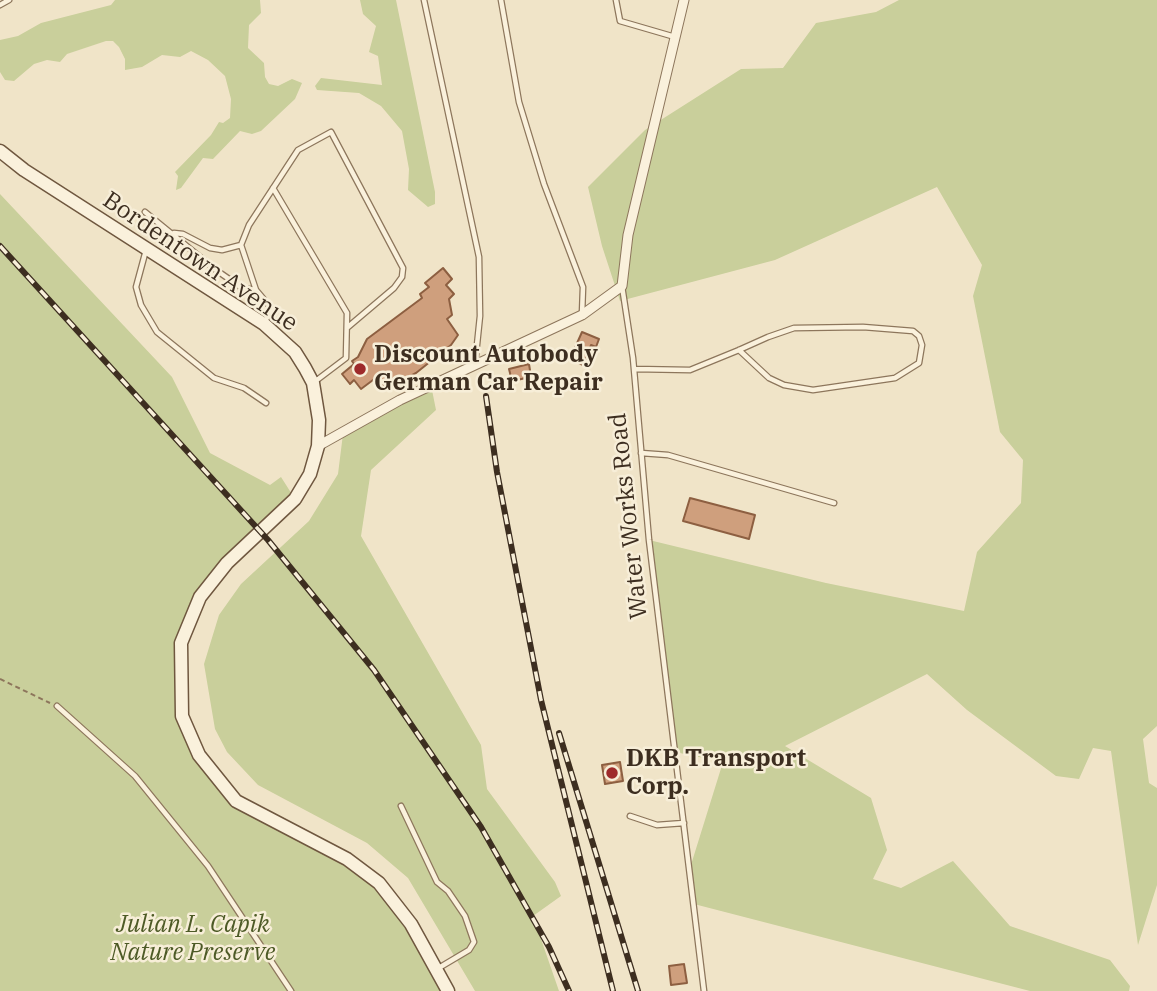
<!DOCTYPE html>
<html>
<head>
<meta charset="utf-8">
<style>
  body { margin:0 }
  canvas { display:block; background:#f0e4c8 }
</style>
</head>
<body>
<canvas width="1157" height="991"></canvas>
<script>
const g = document.querySelector('canvas').getContext('2d');
g.lineJoin = 'round';
function fillPath(path, color) {
  g.fillStyle = color;
  g.fill(path, 'evenodd');
}
function toPath(rows) {
  const path = new Path2D();
  for (const r of rows) {
    path.moveTo(r[0], r[1]);
    for (let i = 2; i < r.length; i += 2) path.lineTo(r[i], r[i + 1]);
  }
  return path;
}
function strokePath(path, color, width, dash) {
  g.strokeStyle = color;
  g.lineWidth = width;
  g.lineCap = dash ? 'butt' : 'round';
  g.setLineDash(dash || []);
  g.stroke(path);
}
function drawText(font, color, halo, rows, align = 'center') {
  g.font = font + ' "IBM Plex Serif",serif';
  g.lineWidth = 5;
  g.setLineDash([]);
  g.textBaseline = 'middle';
  g.strokeStyle = halo;
  g.fillStyle = color;
  for (const [text, x, y, turn = 0] of rows) {
    g.save();
    g.translate(x, y);
    g.rotate((+turn || 0) * Math.PI / 180);
    g.textAlign = isNaN(turn) ? turn : align;
    if (halo) g.strokeText(text, 0, 0);
    g.fillText(text, 0, 0);
    g.restore();
  }
}
fillPath(toPath([
  [115,0,260,0,261,13,249,25,248,48,264,63,265,77,269,84,278,86,292,79,302,83,295,99,261,131,252,134,240,131,213,159,203,158,181,188,176,190,178,176,175,172,211,135,219,122,223,123,230,118,231,99,225,76,208,60,191,51,180,57,162,55,142,67,125,70,125,59,119,47,113,41,106,41,67,54,60,62,47,60,34,64,14,81,5,80,0,72,0,40,18,36,41,23,111,5],
  [360,0,396,0,435,192,435,204,428,207,408,190,409,169,402,131,381,106,359,93,317,90,315,86,321,78,382,85,378,56,369,52,376,26,363,14],
  [899,0,1157,0,1157,726,1143,739,1149,783,1157,788,1157,885,1138,945,1111,751,1093,748,1079,779,1056,776,967,710,927,674,785,746,871,798,887,850,873,879,901,888,953,861,1010,926,1110,960,1130,986,1129,991,1030,991,694,904,690,868,723,762,675,752,649,540,826,583,964,611,977,552,1021,503,1023,460,1000,432,973,296,982,265,937,187,775,260,620,301,602,246,588,187,645,130,741,69,783,68,816,23,876,12],
  [0,194,172,377,210,453,270,485,281,477,295,499,200,597,181,643,182,717,199,755,236,801,379,883,448,991,0,991],
  [431,385,436,410,371,470,361,536,481,745,487,789,555,882,561,896,533,916,559,991,475,991,408,878,367,843,258,785,227,752,215,729,204,664,219,615,241,584,309,521,338,474,343,434]
]), '#c9cf9b');
const building = toPath([
  [443,268,452,279,446,285,454,294,449,299,452,315,447,319,458,335,451,345,416,373,387,389,377,377,361,389,354,380,350,384,342,374,354,364,352,361,358,357,367,339,422,298,420,294,429,287,425,283,443,268],
  [582,332,599,339,596,347,591,345,583,365,570,359,582,332],
  [529,364,531,377,512,381,509,369,529,364],
  [690,498,755,515,749,539,683,521,690,498],
  [620,762,623,781,605,784,602,765,620,762],
  [684,964,687,983,671,985,669,966,684,964]
]);
fillPath(building, '#cf9f7d');
strokePath(building, '#8d5f41', 2);
const lane = toPath([
  [424,0,479,257,480,316,475,364],
  [501,0,519,102,544,184,583,287,582,314],
  [616,0,620,21,675,37],
  [0,5,9,0],
  [273,188,347,313,346,358,313,383],
  [145,212,216,270,242,288,256,290],
  [174,233,183,234,210,248,222,250,241,245],
  [146,250,136,287,141,305,157,332,214,378,244,388,266,403],
  [622,286,633,358,649,540,704,991],
  [264,323,272,309,256,290,241,245,249,225,298,150,331,132,403,268,402,277,394,288,348,327],
  [634,369,690,370,739,350,768,337,794,328,863,327,913,331,919,336,922,345,919,363,895,378,813,390,784,385,769,378,739,350],
  [641,453,668,455,834,503],
  [57,706,135,776,208,866,291,991],
  [401,806,437,882,448,891,465,916,474,942,469,950,437,969],
  [630,816,657,825,684,823]
]);
const street = toPath([
  [318,446,400,400,582,315,622,286,628,235,684,0]
]);
const secondary = toPath([
  [0,151,24,170,264,324,295,352,305,368,313,383,319,420,318,446,310,474,295,499,227,563,200,597,181,643,182,716,199,755,236,801,347,859,379,883,411,924,448,991]
]);
strokePath(lane, '#8d765c', 7);
strokePath(street, '#8d765c', 11);
strokePath(secondary, '#6f573f', 15);
strokePath(toPath([
  [0,679,50,703]
]), '#8d765c', 2, [5, 3.5]);
strokePath(lane, '#faf1dc', 4.5);
strokePath(street, '#faf1dc', 9);
strokePath(secondary, '#faf1dc', 12);
const rail = toPath([
  [0,246,268,540,374,670,481,827,549,947,569,991],
  [486,396,497,472,541,700,613,991],
  [559,733,638,991]
]);
strokePath(rail, '#3d2e20', 6);
strokePath(rail, '#f7eed8', 3.5, [10]);
for (const [x, y, r, color] of [
  [360,369,7,"#9e2a2b"],
  [612,773,7,"#9e2a2b"]
]) {
  const dot = new Path2D();
  dot.arc(x, y, r, 0, 2 * Math.PI);
  g.fillStyle = color;
  g.fill(dot);
  strokePath(dot, '#f7eed8', 2.5);
}
drawText('24px', '#3d2e20', '#f7eed8', [
  ["Bordentown Avenue",200,262,34],
  ["Water Works Road",629,516,-96]
]);
drawText('bold 24px', '#3d2e20', '#f7eed8', [
  ["Discount Autobody",374,355],
  ["German Car Repair",374,383],
  ["DKB Transport",626,759],
  ["Corp.",626,787]
], 'left');
drawText('italic 24px', '#4d5a26', '#f7eed8', [
  ["Julian L. Capik",193,925],
  ["Nature Preserve",193,953]
]);
</script>
</body>
</html>
